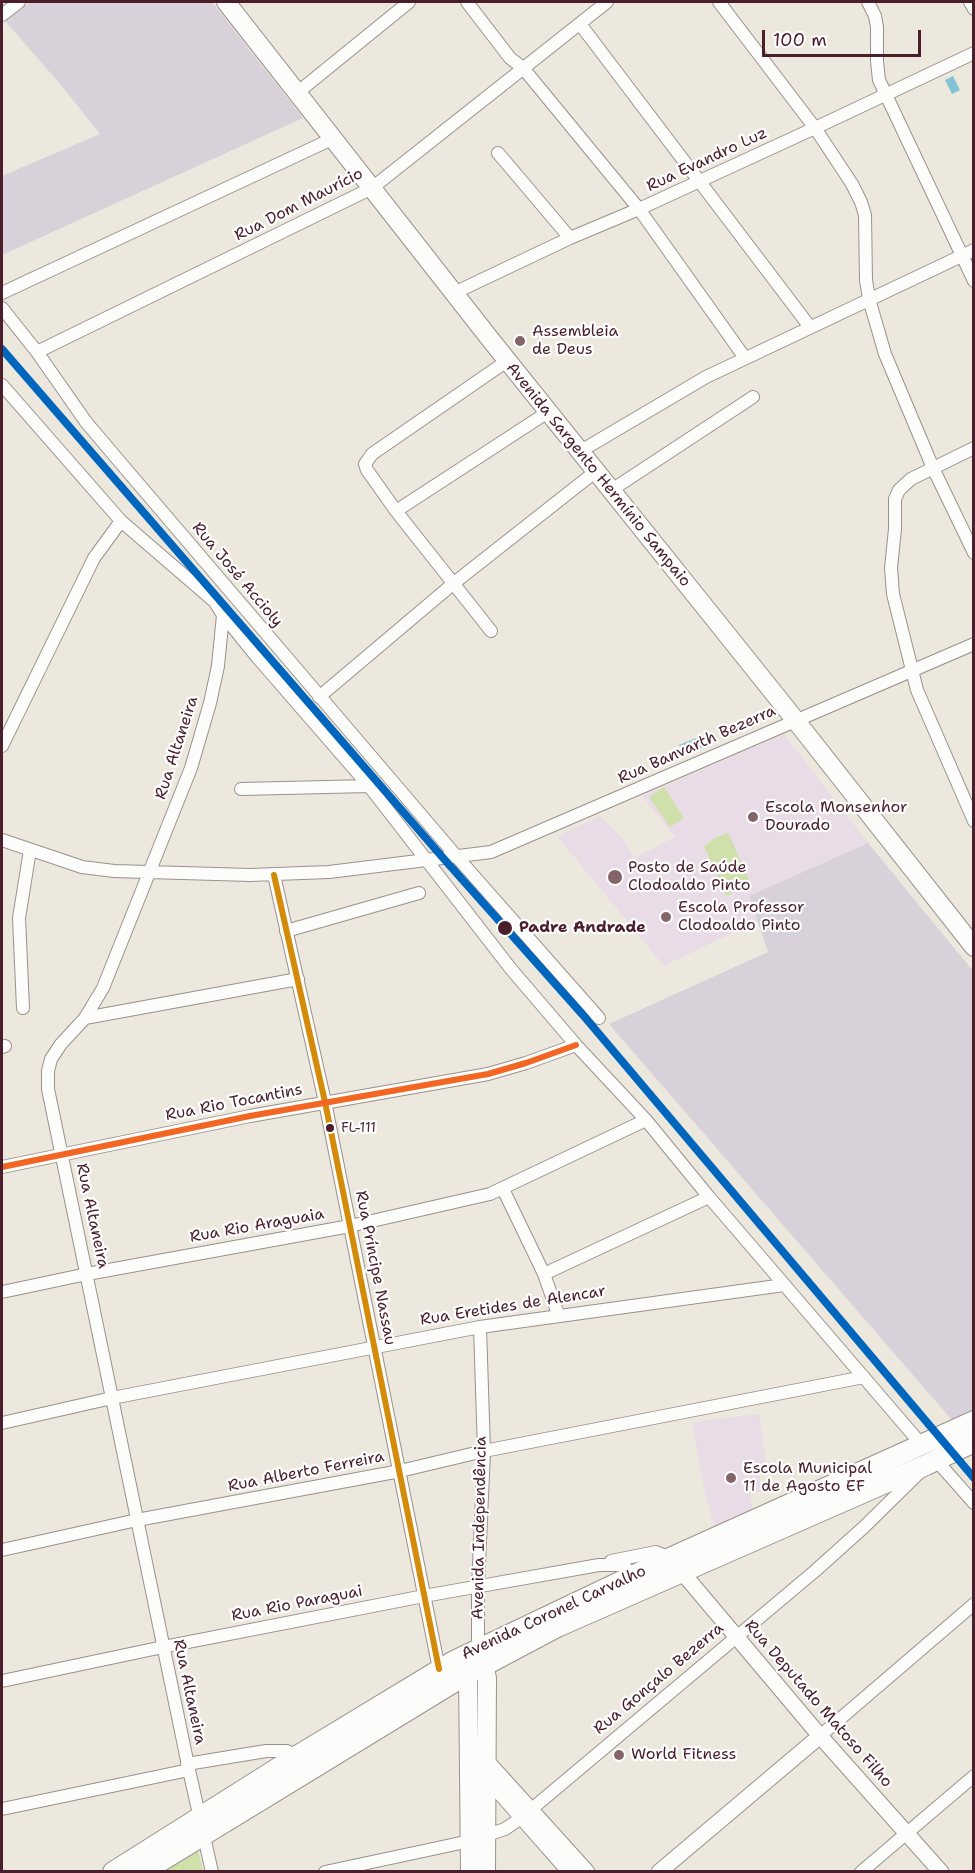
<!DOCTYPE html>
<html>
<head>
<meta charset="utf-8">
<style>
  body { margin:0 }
  #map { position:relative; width:975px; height:1873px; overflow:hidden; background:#ece8dd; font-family:"Shantell Sans",sans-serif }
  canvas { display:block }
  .frame { position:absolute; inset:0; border:3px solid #4a1f2b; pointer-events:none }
  .scale { position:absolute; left:762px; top:30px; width:159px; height:27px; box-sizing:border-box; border:3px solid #4a1f2b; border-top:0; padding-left:8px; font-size:18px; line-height:21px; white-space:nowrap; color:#4a1f2b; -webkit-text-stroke:4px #fff; paint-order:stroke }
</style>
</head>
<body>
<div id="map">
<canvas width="975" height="1873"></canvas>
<div class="frame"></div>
<div class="scale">100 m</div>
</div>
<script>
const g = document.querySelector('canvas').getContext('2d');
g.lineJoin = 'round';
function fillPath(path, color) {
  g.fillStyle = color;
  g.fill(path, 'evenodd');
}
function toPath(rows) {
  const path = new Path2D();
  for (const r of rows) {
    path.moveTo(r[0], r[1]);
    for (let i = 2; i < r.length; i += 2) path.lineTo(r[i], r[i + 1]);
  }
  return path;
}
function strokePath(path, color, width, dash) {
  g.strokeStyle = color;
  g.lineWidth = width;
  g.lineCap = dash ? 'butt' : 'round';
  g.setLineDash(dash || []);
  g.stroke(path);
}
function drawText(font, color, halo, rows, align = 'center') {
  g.font = font + ' "Shantell Sans",sans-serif';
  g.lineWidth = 4.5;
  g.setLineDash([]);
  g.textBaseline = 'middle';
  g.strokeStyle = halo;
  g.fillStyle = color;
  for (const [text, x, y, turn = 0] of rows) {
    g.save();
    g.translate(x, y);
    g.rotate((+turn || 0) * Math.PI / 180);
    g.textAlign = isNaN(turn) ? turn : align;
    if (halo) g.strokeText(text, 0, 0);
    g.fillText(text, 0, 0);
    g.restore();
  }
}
fillPath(toPath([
  [784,734,868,843,749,896,757,921,664,966,557,836,600,816,624,840,634,858,675,837,642,796],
  [759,1414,766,1462,757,1465,762,1491,750,1494,753,1512,715,1528,706,1498,692,1422]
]), '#e9dce7');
fillPath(toPath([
  [30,2,212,2,303,118,2,255,2,176,100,134,61,85,5,21],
  [868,843,973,971,973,1411,956,1419,951,1419,609,1024,768,952,749,896]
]), '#d8d1da');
fillPath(toPath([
  [664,787,684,818,670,827,649,797],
  [726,833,729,834,751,885,726,896,704,846,711,842,711,840],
  [198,1850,203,1871,164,1871]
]), '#cfe0aa');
fillPath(toPath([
  [953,76,960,90,952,94,945,80],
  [699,737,703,747,684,755,679,745]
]), '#82c3d6');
const minor = toPath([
  [467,2,510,58,523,68,639,209,745,358],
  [719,2,815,128,852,184,861,202,865,215,866,280,869,299,885,354,933,468,974,553],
  [868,2,875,16,877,27,877,61,879,80,974,281],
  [970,2,974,9],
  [2,15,19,2],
  [580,24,810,327],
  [297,93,409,2],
  [498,153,570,238],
  [2,293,332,139],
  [454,293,570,238,639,209,815,128,974,53],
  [2,308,37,352,86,422,119,461,457,857,599,1018],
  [37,352,372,188,607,2],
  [2,385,121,521,215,602,223,615,257,657,369,786,511,969,576,1045,646,1120,709,1197,921,1444],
  [974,448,911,479,899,490,895,499,895,529,891,568,893,594,917,690,974,821],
  [579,452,706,377,974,250],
  [610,491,753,397],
  [396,511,548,412],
  [491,631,396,511,367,470,365,464,372,454,507,361],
  [319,697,454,583,595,472],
  [2,746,94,558,121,521],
  [241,789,369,786],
  [2,840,82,867,114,871,250,875,329,872,491,852,974,644],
  [274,875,325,1102,439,1669],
  [286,931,419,893],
  [23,1008,19,918,30,850],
  [85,1018,298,979],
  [2,1047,5,1046],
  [2,1167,250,1116,488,1074,526,1063,576,1045],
  [503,1189,544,1274,558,1314],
  [544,1274,709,1197],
  [2,1292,87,1274,350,1226,490,1194,646,1120],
  [2,1423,112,1398,480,1327,784,1285],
  [936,1460,974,1503],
  [2,1550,137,1520,400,1471,484,1451,864,1377],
  [611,1561,656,1552,670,1558],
  [480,1648,478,1640,478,1587,484,1451,480,1327],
  [2,1681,163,1647,424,1596,599,1565,623,1565,634,1576],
  [820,1736,974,1604],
  [187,1764,266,1751,287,1751,297,1756],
  [2,1809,189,1770],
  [212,1872,189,1770,48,1089,48,1071,51,1059,61,1044,85,1018,103,988,191,768,210,703,218,666,223,615],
  [325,1872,470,1841,505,1829,521,1818,815,1571,864,1527,921,1471],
  [861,1872,974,1776]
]);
const tertiary = toPath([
  [676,1565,820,1736,941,1872],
  [482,1756,587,1872],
  [490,1781,570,1872],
  [659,1872,820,1736]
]);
const secondary = toPath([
  [226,2,490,339,785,707,974,947],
  [481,1653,487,1678,486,1872],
  [468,1674,470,1872]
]);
const primary = toPath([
  [113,1872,297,1756,454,1661,670,1558,974,1421],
  [143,1872,459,1679,557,1627,926,1465,974,1442]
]);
strokePath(minor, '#9a918d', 14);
strokePath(tertiary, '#9a918d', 17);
strokePath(secondary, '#9a918d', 20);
strokePath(primary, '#9a918d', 22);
strokePath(minor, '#fcfcfa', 12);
strokePath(tertiary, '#fcfcfa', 15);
strokePath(secondary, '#fcfcfa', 18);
strokePath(primary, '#fcfcfa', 20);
strokePath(toPath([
  [274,875,325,1102,439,1669]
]), '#d48b09', 6);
strokePath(toPath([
  [2,1167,250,1116,488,1074,526,1063,576,1045]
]), '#f26522', 6);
strokePath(toPath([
  [2,349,444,859,583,1015,974,1478]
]), '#0065bd', 8);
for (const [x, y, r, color] of [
  [520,341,6,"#836569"],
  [753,817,6,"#836569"],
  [615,877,8,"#836569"],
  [666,917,6,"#836569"],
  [505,928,8,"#4a1f2b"],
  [330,1128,5,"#4a1f2b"],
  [731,1478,6,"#836569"],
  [619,1755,6,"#836569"]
]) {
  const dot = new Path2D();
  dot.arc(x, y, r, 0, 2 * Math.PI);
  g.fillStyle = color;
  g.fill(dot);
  strokePath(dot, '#fff', 2);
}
drawText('14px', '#4a1f2b', '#fff', [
  ["FL-111",341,1128]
], 'left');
drawText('16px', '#4a1f2b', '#fff', [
  ["Rua Evandro Luz",707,160,-25],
  ["Rua Dom Maurício",299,205,-27],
  ["Avenida Sargento Hermínio Sampaio",598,475,51],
  ["Rua José Accioly",237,575,50],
  ["Rua Banvarth Bezerra",697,745,-24],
  ["Rua Altaneira",177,748,-72],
  ["Rua Rio Tocantins",234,1103,-11],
  ["Rua Altaneira",92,1216,78],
  ["Rua Rio Araguaia",257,1226,-10],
  ["Rua Príncipe Nassau",375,1268,79],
  ["Rua Eretides de Alencar",513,1306,-9],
  ["Rua Alberto Ferreira",306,1472,-11],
  ["Avenida Independência",480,1528,-89],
  ["Rua Rio Paraguai",297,1604,-11],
  ["Avenida Coronel Carvalho",554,1613,-25],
  ["Rua Gonçalo Bezerra",659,1679,-40],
  ["Rua Altaneira",189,1692,78],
  ["Rua Deputado Matoso Filho",818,1704,49]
]);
drawText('16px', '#4a1f2b', '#fff', [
  ["Assembleia",532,332],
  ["de Deus",532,350],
  ["Escola Monsenhor",765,808],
  ["Dourado",765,826],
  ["Posto de Saúde",628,868],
  ["Clodoaldo Pinto",628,886],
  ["Escola Professor",678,908],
  ["Clodoaldo Pinto",678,926],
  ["Escola Municipal",743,1469],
  ["11 de Agosto EF",743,1487],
  ["World Fitness",631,1755]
], 'left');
drawText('bold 16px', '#4a1f2b', '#fff', [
  ["Padre Andrade",519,928]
], 'left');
</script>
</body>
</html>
